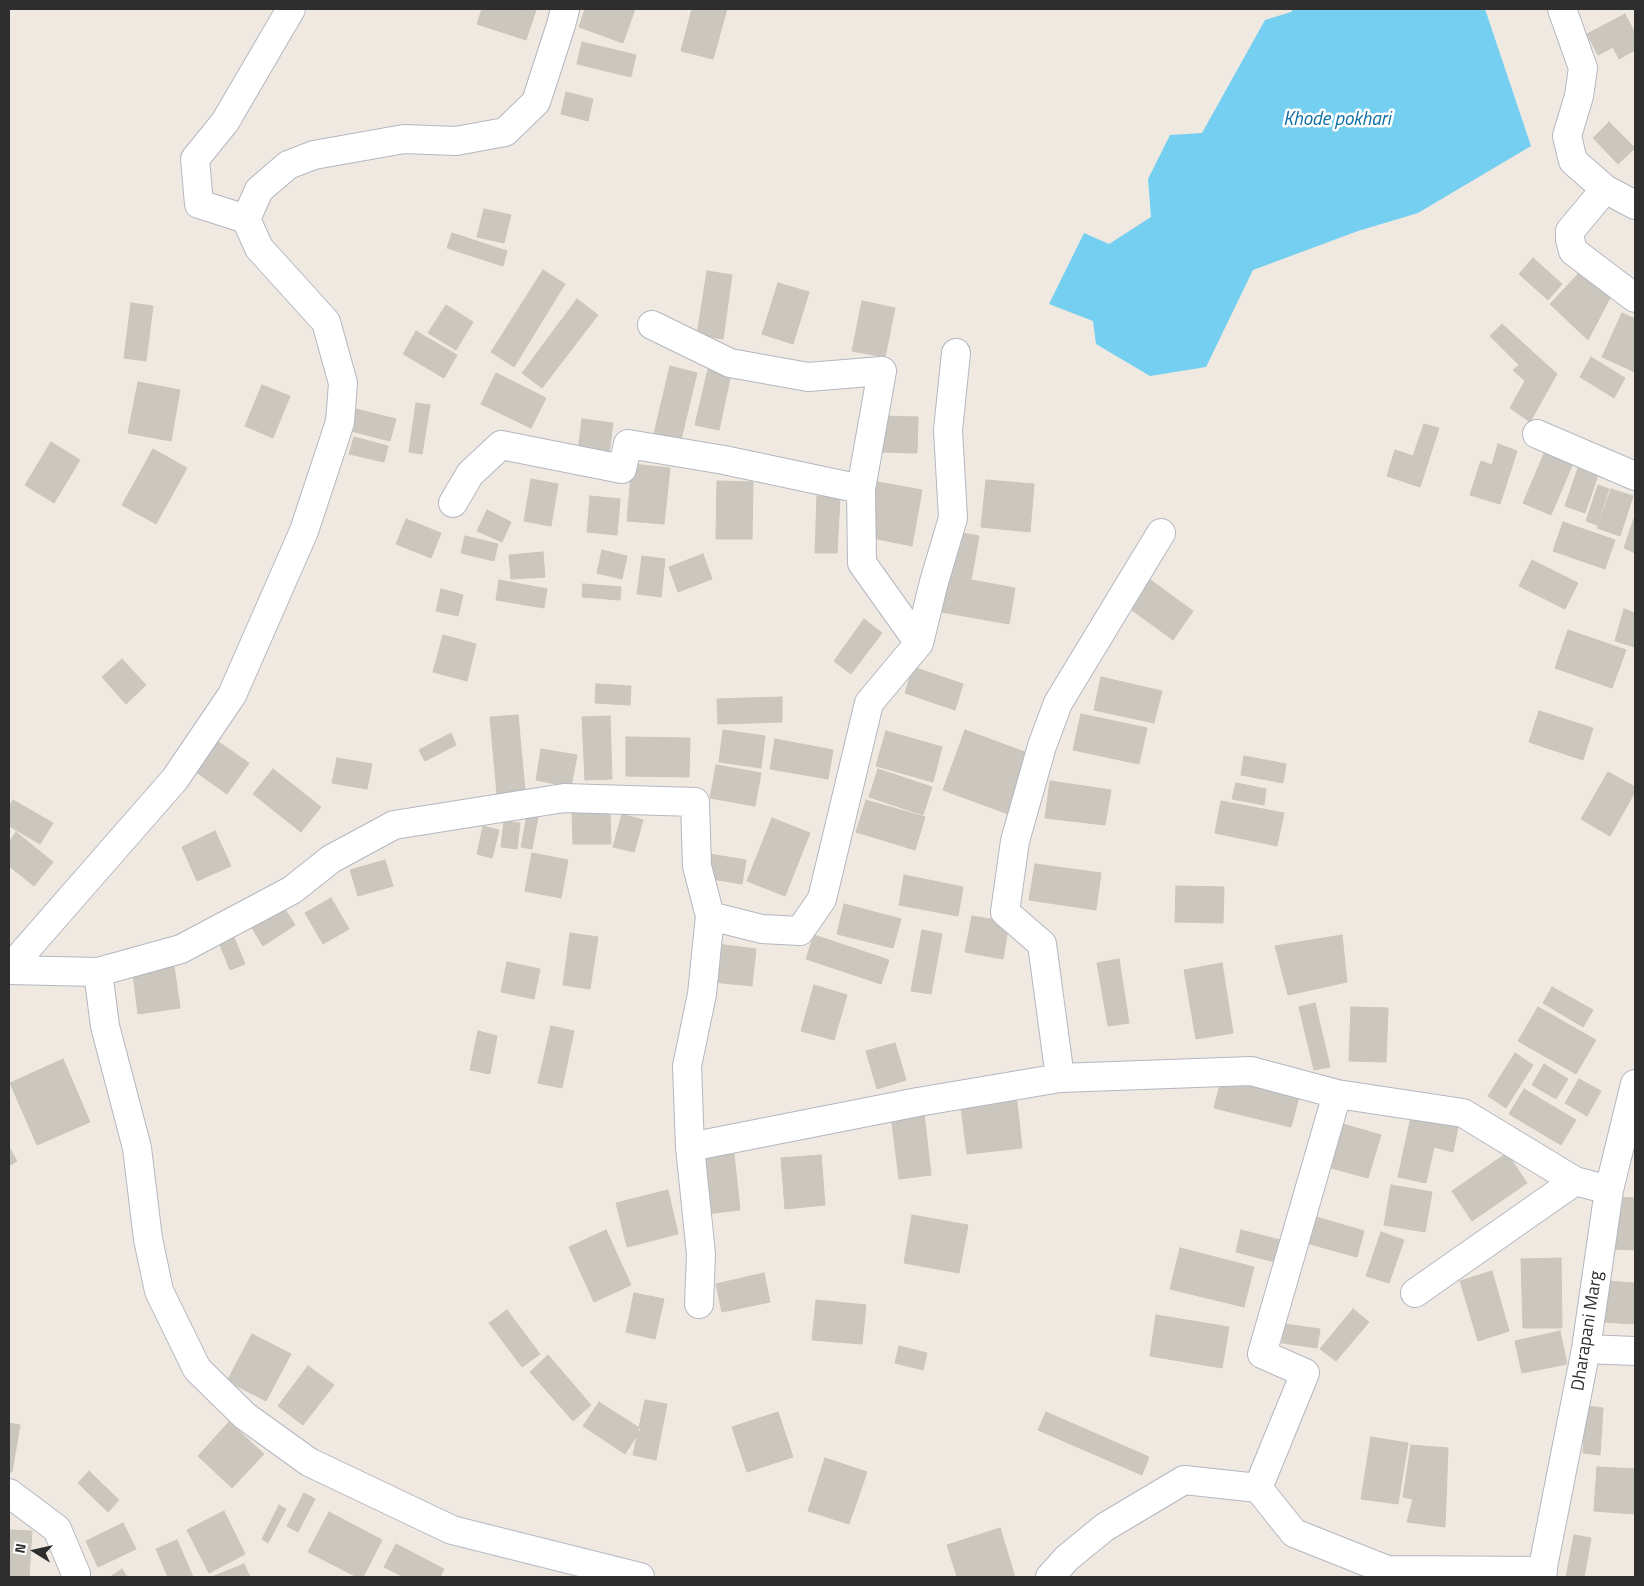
<!DOCTYPE html>
<html>
<head>
<meta charset="utf-8">
<style>
  body { margin:0 }
  #map { position:relative; width:1644px; height:1586px; overflow:hidden; background:#efe9e1; font-family:"Titillium Web",sans-serif }
  canvas { display:block }
  .frame { position:absolute; inset:0; border:10px solid #2e2e2e; pointer-events:none }
  .north { position:absolute; left:10px; top:1526px; width:50px; height:50px; -webkit-text-stroke:4px #fff; paint-order:stroke; rotate:280deg; font-size:14px; font-weight:700; line-height:20px; text-align:center; color:#2e2e2e }
  .north::after { content:''; display:block; margin:auto; width:18px; height:22px; background:#2e2e2e; clip-path:polygon(50% 0,100% 100%,50% 72%,0 100%) }
</style>
</head>
<body>
<div id="map">
<canvas width="1644" height="1586"></canvas>
<div class="frame"></div>
<div class="north">N</div>
</div>
<script>
const g = document.querySelector('canvas').getContext('2d');
g.lineJoin = 'round';
function fillPath(path, color) {
  g.fillStyle = color;
  g.fill(path, 'evenodd');
}
function toPath(rows) {
  const path = new Path2D();
  for (const r of rows) {
    path.moveTo(r[0], r[1]);
    for (let i = 2; i < r.length; i += 2) path.lineTo(r[i], r[i + 1]);
  }
  return path;
}
function strokePath(path, color, width, dash) {
  g.strokeStyle = color;
  g.lineWidth = width;
  g.lineCap = dash ? 'butt' : 'round';
  g.setLineDash(dash || []);
  g.stroke(path);
}
function drawText(font, color, halo, rows, align = 'center') {
  g.font = font + ' "Titillium Web",sans-serif';
  g.lineWidth = 5;
  g.setLineDash([]);
  g.textBaseline = 'middle';
  g.strokeStyle = halo;
  g.fillStyle = color;
  for (const [text, x, y, turn = 0] of rows) {
    g.save();
    g.translate(x, y);
    g.rotate((+turn || 0) * Math.PI / 180);
    g.textAlign = isNaN(turn) ? turn : align;
    if (halo) g.strokeText(text, 0, 0);
    g.fillText(text, 0, 0);
    g.restore();
  }
}
fillPath(toPath([
  [1293,9,1485,9,1531,146,1418,213,1358,231,1253,270,1206,367,1150,376,1096,344,1093,321,1049,304,1084,233,1109,244,1151,217,1148,179,1170,135,1202,133,1265,20,1291,12]
]), '#75cff0');
const building = toPath([
  [482,9,536,10,526,40,477,24,482,9],
  [585,9,635,9,623,43,579,27,585,9],
  [692,9,727,9,713,59,681,51,692,9],
  [1625,14,1635,33,1635,50,1619,59,1613,47,1598,55,1587,34,1625,14],
  [582,42,636,55,631,77,577,64,582,42],
  [566,92,593,99,588,121,561,114,566,92],
  [1609,122,1635,148,1618,164,1593,138,1609,122],
  [484,209,511,215,504,243,477,237,484,209],
  [452,233,507,251,503,266,447,248,452,233],
  [1533,258,1562,284,1548,300,1519,274,1533,258],
  [543,270,565,284,514,367,491,352,543,270],
  [707,271,732,275,723,339,697,335,707,271],
  [1579,273,1610,298,1588,340,1550,304,1579,273],
  [778,283,809,292,793,344,762,334,778,283],
  [577,299,598,315,542,388,522,373,577,299],
  [862,301,895,308,885,357,852,351,862,301],
  [131,303,153,306,146,361,124,358,131,303],
  [446,305,473,322,456,350,428,333,446,305],
  [1622,313,1635,319,1635,372,1602,357,1622,313],
  [1502,324,1557,374,1530,422,1510,408,1525,381,1513,370,1519,365,1490,336,1502,324],
  [416,331,457,355,444,378,403,354,416,331],
  [1591,357,1625,378,1614,398,1580,377,1591,357],
  [670,366,697,373,680,444,653,438,670,366],
  [708,369,731,374,719,430,695,425,708,369],
  [496,373,546,398,531,428,481,404,496,373],
  [138,382,180,390,171,441,128,433,138,382],
  [262,385,290,396,273,438,245,426,262,385],
  [416,403,430,405,422,454,409,452,416,403],
  [352,408,396,419,390,441,347,430,352,408],
  [881,416,918,417,917,453,880,452,881,416],
  [582,419,613,423,609,455,578,451,582,419],
  [1424,424,1439,428,1420,487,1387,476,1395,450,1413,456,1424,424],
  [354,437,388,446,384,462,349,454,354,437],
  [51,442,80,460,54,503,25,485,51,442],
  [1498,444,1517,451,1500,504,1470,495,1481,461,1492,465,1498,444],
  [153,449,187,468,156,524,122,505,153,449],
  [1546,449,1574,461,1551,515,1523,503,1546,449],
  [632,464,670,468,664,524,627,521,632,464],
  [1579,465,1599,472,1585,513,1565,506,1579,465],
  [531,479,558,484,551,526,524,521,531,479],
  [986,480,1034,484,1030,532,981,527,986,480],
  [717,481,753,482,752,539,716,539,717,481],
  [878,482,922,490,912,546,868,537,878,482],
  [1598,485,1609,489,1597,525,1586,521,1598,485],
  [1611,489,1633,496,1620,536,1597,528,1611,489],
  [590,496,620,499,617,535,587,532,590,496],
  [817,496,840,498,837,553,815,553,817,496],
  [487,510,511,522,502,542,477,531,487,510],
  [1635,515,1635,553,1624,548,1635,515],
  [406,519,441,533,431,558,396,544,406,519],
  [1563,522,1615,540,1605,569,1553,551,1563,522],
  [951,531,979,536,971,580,1015,588,1009,624,936,611,951,531],
  [465,536,498,544,494,561,461,553,465,536],
  [602,550,627,556,622,579,597,573,602,550],
  [543,552,545,577,511,579,509,555,543,552],
  [703,554,712,579,678,592,669,567,703,554],
  [642,556,665,559,661,597,637,594,642,556],
  [1532,560,1578,583,1565,609,1519,586,1532,560],
  [1145,576,1193,611,1173,640,1125,605,1145,576],
  [499,580,547,589,544,608,496,600,499,580],
  [583,584,621,587,620,600,582,597,583,584],
  [441,589,463,595,458,616,436,611,441,589],
  [1624,609,1635,613,1635,647,1615,641,1624,609],
  [864,619,882,633,851,674,834,661,864,619],
  [1568,630,1626,650,1612,688,1555,668,1568,630],
  [443,635,476,644,467,681,433,672,443,635],
  [122,659,146,685,126,704,102,677,122,659],
  [913,667,963,684,955,710,905,693,913,667],
  [1101,677,1162,691,1154,723,1094,710,1101,677],
  [596,684,631,686,630,705,595,703,596,684],
  [782,697,782,722,718,724,717,699,782,697],
  [1539,711,1593,728,1583,760,1529,742,1539,711],
  [1081,714,1147,728,1139,764,1073,750,1081,714],
  [518,715,525,791,497,794,490,717,518,715],
  [610,716,612,779,585,780,582,717,610,716],
  [723,730,765,736,761,768,719,762,723,730],
  [965,730,1030,754,1008,814,943,790,965,730],
  [886,731,942,747,933,782,876,766,886,731],
  [451,733,456,745,425,761,419,750,451,733],
  [210,736,249,763,227,794,189,767,210,736],
  [626,737,690,738,689,777,626,776,626,737],
  [775,739,833,750,828,779,770,769,775,739],
  [541,749,577,755,571,787,536,780,541,749],
  [1244,756,1286,764,1283,783,1241,775,1244,756],
  [337,758,372,764,367,789,332,783,337,758],
  [716,765,761,773,755,806,710,798,716,765],
  [273,769,321,807,301,832,253,794,273,769],
  [878,769,932,787,923,815,869,797,878,769],
  [1608,772,1635,787,1635,792,1610,836,1581,819,1608,772],
  [1050,781,1111,790,1105,825,1045,818,1050,781],
  [1236,783,1266,789,1264,805,1232,799,1236,783],
  [13,800,53,823,40,844,9,826,9,807,13,800],
  [866,800,925,817,915,850,856,832,866,800],
  [1221,801,1284,813,1277,846,1215,833,1221,801],
  [572,811,610,811,611,844,573,844,572,811],
  [622,814,643,820,634,852,613,847,622,814],
  [527,815,538,817,532,849,521,847,527,815],
  [772,818,810,833,785,896,747,881,772,818],
  [504,821,520,823,517,849,501,847,504,821],
  [483,826,499,830,492,858,477,854,483,826],
  [215,831,231,866,197,881,182,847,215,831],
  [16,832,53,862,34,886,9,866,9,842,16,832],
  [532,853,568,860,561,898,525,891,532,853],
  [709,854,746,860,742,884,706,878,709,854],
  [385,860,393,886,358,896,350,870,385,860],
  [1035,864,1101,873,1096,910,1029,900,1035,864],
  [904,875,963,887,958,916,899,905,904,875],
  [1176,886,1224,887,1223,923,1175,922,1176,886],
  [331,898,349,929,323,944,305,913,331,898],
  [279,900,295,925,263,946,247,920,279,900],
  [844,904,901,919,893,948,837,934,844,904],
  [972,916,1009,922,1003,959,965,952,972,916],
  [922,930,942,934,931,994,911,991,922,930],
  [570,933,598,937,590,989,563,985,570,933],
  [233,935,245,964,230,970,218,940,233,935],
  [814,935,889,960,881,984,806,959,814,935],
  [1342,935,1347,982,1288,995,1275,946,1342,935],
  [717,944,756,949,752,986,713,982,717,944],
  [173,959,180,1008,138,1014,132,965,173,959],
  [1119,959,1129,1023,1108,1026,1097,963,1119,959],
  [507,962,540,969,534,999,501,992,507,962],
  [1222,963,1233,1033,1196,1039,1184,970,1222,963],
  [814,985,847,995,834,1040,801,1031,814,985],
  [1552,987,1593,1010,1583,1027,1543,1003,1552,987],
  [1315,1003,1330,1067,1314,1070,1299,1007,1315,1003],
  [1351,1007,1388,1008,1386,1062,1349,1061,1351,1007],
  [1538,1007,1596,1040,1576,1074,1518,1041,1538,1007],
  [551,1026,574,1031,562,1088,538,1083,551,1026],
  [478,1031,497,1036,490,1074,470,1070,478,1031],
  [895,1043,906,1080,877,1089,866,1051,895,1043],
  [1515,1053,1533,1065,1506,1108,1488,1096,1515,1053],
  [63,1059,90,1122,37,1145,10,1083,63,1059],
  [1544,1064,1568,1079,1556,1099,1532,1085,1544,1064],
  [1222,1077,1299,1097,1291,1127,1214,1108,1222,1077],
  [1579,1079,1601,1091,1587,1116,1565,1103,1579,1079],
  [1524,1089,1576,1120,1561,1145,1509,1114,1524,1089],
  [1016,1093,1022,1148,967,1154,960,1099,1016,1093],
  [1412,1112,1459,1122,1453,1152,1434,1147,1426,1183,1398,1177,1412,1112],
  [924,1113,931,1175,899,1179,891,1116,924,1113],
  [1343,1124,1381,1135,1368,1178,1331,1168,1343,1124],
  [9,1147,17,1161,9,1166,9,1147],
  [1507,1153,1527,1183,1472,1221,1452,1191,1507,1153],
  [734,1154,740,1210,706,1214,700,1158,734,1154],
  [821,1155,825,1205,785,1209,781,1158,821,1155],
  [1391,1185,1432,1192,1425,1232,1384,1225,1391,1185],
  [668,1190,678,1234,627,1247,616,1203,668,1190],
  [1618,1197,1635,1198,1635,1250,1615,1249,1618,1197],
  [1306,1214,1364,1231,1357,1257,1299,1241,1306,1214],
  [912,1215,968,1225,959,1273,904,1263,912,1215],
  [606,1230,631,1285,594,1302,569,1247,606,1230],
  [1241,1230,1280,1240,1275,1262,1236,1252,1241,1230],
  [1381,1232,1404,1240,1389,1283,1366,1276,1381,1232],
  [1180,1248,1254,1267,1244,1307,1170,1289,1180,1248],
  [1561,1258,1562,1328,1523,1328,1521,1259,1561,1258],
  [1492,1271,1509,1331,1478,1341,1460,1281,1492,1271],
  [764,1273,770,1302,722,1312,716,1284,764,1273],
  [1605,1281,1635,1283,1635,1324,1602,1322,1605,1281],
  [634,1293,664,1299,655,1339,626,1332,634,1293],
  [816,1300,866,1305,862,1344,812,1340,816,1300],
  [1353,1309,1369,1322,1336,1361,1320,1349,1353,1309],
  [507,1310,540,1354,522,1367,489,1323,507,1310],
  [1156,1315,1229,1327,1222,1368,1150,1356,1156,1315],
  [1285,1324,1320,1329,1317,1348,1282,1343,1285,1324],
  [1560,1331,1567,1364,1522,1373,1515,1341,1560,1331],
  [252,1334,291,1354,266,1401,227,1381,252,1334],
  [899,1346,927,1353,923,1370,895,1363,899,1346],
  [548,1355,591,1405,573,1421,530,1372,548,1355],
  [308,1366,334,1385,303,1425,278,1406,308,1366],
  [645,1400,667,1404,656,1460,633,1455,645,1400],
  [599,1402,641,1429,625,1454,583,1426,599,1402],
  [1586,1406,1603,1408,1600,1455,1583,1453,1586,1406],
  [778,1412,793,1457,747,1472,732,1427,778,1412],
  [1046,1412,1149,1457,1142,1475,1038,1430,1046,1412],
  [229,1422,264,1454,232,1488,198,1456,229,1422],
  [9,1423,20,1425,12,1472,9,1472,9,1423],
  [1371,1437,1408,1443,1398,1504,1361,1499,1371,1437],
  [1411,1445,1448,1448,1445,1527,1407,1522,1413,1499,1403,1497,1411,1445],
  [825,1458,867,1472,849,1524,808,1511,825,1458],
  [1597,1467,1635,1469,1635,1514,1594,1511,1597,1467],
  [89,1471,119,1500,108,1512,78,1483,89,1471],
  [304,1493,315,1499,298,1532,287,1526,304,1493],
  [279,1505,286,1509,268,1543,262,1539,279,1505],
  [224,1511,245,1554,209,1573,187,1530,224,1511],
  [329,1512,382,1540,363,1577,357,1577,308,1552,329,1512],
  [123,1523,136,1549,98,1567,86,1541,123,1523],
  [1000,1528,1015,1577,957,1577,947,1545,1000,1528],
  [9,1530,32,1531,29,1577,9,1577,9,1530],
  [1574,1535,1591,1538,1584,1577,1566,1577,1574,1535],
  [177,1540,193,1577,168,1577,156,1549,177,1540],
  [396,1544,444,1569,440,1577,404,1577,384,1567,396,1544],
  [244,1564,250,1577,215,1577,214,1576,244,1564],
  [122,1569,127,1577,110,1577,122,1569]
]);
fillPath(building, '#cbc7bf');
strokePath(building, '#cbc5ba', 1);
const street = toPath([
  [1562,9,1583,68,1579,96,1567,136,1573,161,1605,189,1635,205],
  [1605,189,1570,231,1570,239,1573,251,1635,298],
  [246,219,199,204,195,159,225,122,291,9],
  [652,325,730,363,808,377,882,371,861,489,862,563,919,643],
  [1537,434,1635,476],
  [453,503,470,474,501,445,622,469,628,444,724,460,861,489],
  [710,916,762,929,800,931,822,899,869,703,919,643,934,582,953,518,948,430,956,353],
  [9,969,175,779,232,695,304,531,340,422,343,383,326,322,259,248,246,219,259,190,288,165,314,155,404,139,456,141,505,132,536,102,561,25,565,9],
  [9,970,98,972,181,949,292,890,331,859,394,825,564,798,695,802,697,866,710,916,702,994,687,1066,690,1147,701,1254,699,1304],
  [98,972,105,1026,137,1148,148,1239,159,1291,197,1369,245,1416,309,1462,452,1530,640,1577],
  [1060,1078,1042,944,1005,912,1015,841,1042,746,1058,703,1161,533],
  [690,1147,918,1102,1060,1078,1251,1071,1337,1094,1463,1113,1575,1181,1609,1190],
  [1415,1293,1575,1181],
  [1586,1349,1635,1351],
  [1258,1488,1305,1373,1262,1354,1337,1094],
  [9,1493,57,1529,76,1574,76,1577],
  [1050,1577,1067,1558,1105,1527,1184,1480,1258,1488,1294,1533,1387,1570,1543,1571],
  [1541,1577,1586,1349,1609,1190,1635,1084]
]);
strokePath(street, '#b4b7c1', 30);
strokePath(street, '#fff', 28);
drawText('18px', '#2e2e2e', '#fff', [
  ["Dharapani Marg",1588,1331,-81]
]);
drawText('italic 19px', '#0d6fa3', '#fff', [
  ["Khode pokhari",1337,120]
]);
</script>
</body>
</html>
